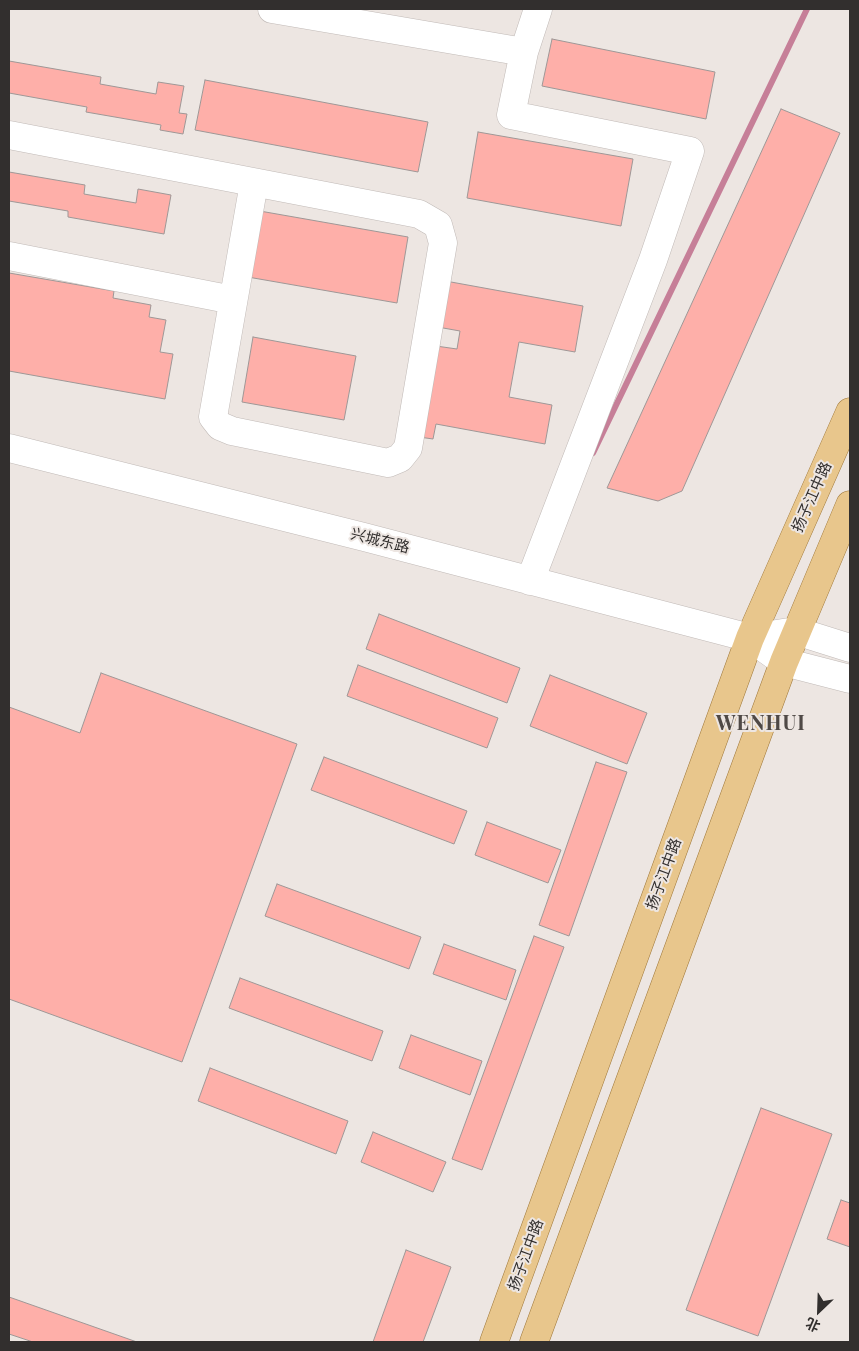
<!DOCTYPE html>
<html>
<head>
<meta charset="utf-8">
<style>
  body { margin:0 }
  #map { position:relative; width:859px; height:1351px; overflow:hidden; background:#ede6e2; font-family:"Playfair Display","Noto Sans SC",serif }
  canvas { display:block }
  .frame { position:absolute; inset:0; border:10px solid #322f2e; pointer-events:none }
  .north { position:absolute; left:794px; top:1286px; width:50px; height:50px; -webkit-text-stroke:4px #ede6e2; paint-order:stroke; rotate:204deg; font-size:14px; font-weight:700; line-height:20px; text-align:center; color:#322f2e }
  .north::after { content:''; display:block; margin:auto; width:18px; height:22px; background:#322f2e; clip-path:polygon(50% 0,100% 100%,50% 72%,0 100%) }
</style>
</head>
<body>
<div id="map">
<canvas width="859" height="1351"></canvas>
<div class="frame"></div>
<div class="north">北</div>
</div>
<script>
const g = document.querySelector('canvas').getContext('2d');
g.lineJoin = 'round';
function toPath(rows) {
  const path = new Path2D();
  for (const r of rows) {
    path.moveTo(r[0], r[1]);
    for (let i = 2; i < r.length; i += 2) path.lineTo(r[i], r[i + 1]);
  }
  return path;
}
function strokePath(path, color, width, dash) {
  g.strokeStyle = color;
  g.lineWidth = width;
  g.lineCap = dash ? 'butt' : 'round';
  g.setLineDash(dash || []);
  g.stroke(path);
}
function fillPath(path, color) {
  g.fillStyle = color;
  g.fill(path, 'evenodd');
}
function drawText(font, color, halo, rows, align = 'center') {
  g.font = font + ' "Playfair Display","Noto Sans SC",serif';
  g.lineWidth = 4;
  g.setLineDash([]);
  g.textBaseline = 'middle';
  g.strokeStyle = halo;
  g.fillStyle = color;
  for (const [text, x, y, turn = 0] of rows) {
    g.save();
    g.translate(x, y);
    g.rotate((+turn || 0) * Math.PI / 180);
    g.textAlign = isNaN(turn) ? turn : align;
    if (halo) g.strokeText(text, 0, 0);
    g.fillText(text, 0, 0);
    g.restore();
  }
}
strokePath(toPath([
  [593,453,807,9]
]), '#c67f98', 6);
const building = toPath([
  [552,39,715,72,706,119,542,86,552,39],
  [9,61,101,77,100,84,156,94,158,82,184,86,179,113,187,114,183,134,160,130,161,125,86,112,87,107,9,93,9,61],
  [205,80,428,122,418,172,195,130,205,80],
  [781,109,840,133,682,491,658,501,607,488,781,109],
  [478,132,633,159,621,226,467,198,478,132],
  [9,172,85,185,84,194,136,203,138,189,171,195,164,234,68,217,68,211,9,201,9,172],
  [254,210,408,237,397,303,242,276,254,210],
  [9,273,114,291,113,298,151,305,149,317,166,320,160,352,173,354,165,399,9,371,9,273],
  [440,280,583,306,575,352,519,342,509,397,552,405,545,444,436,424,433,439,419,437,436,346,457,349,460,331,432,326,440,280],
  [253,337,356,356,344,420,242,402,253,337],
  [379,614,520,668,507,703,366,649,379,614],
  [358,665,498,718,487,748,347,696,358,665],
  [101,673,297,744,182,1062,9,999,9,707,80,733,101,673],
  [550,675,647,713,627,764,530,726,550,675],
  [324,757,467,811,454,844,311,790,324,757],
  [596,762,627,772,569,936,539,925,596,762],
  [487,822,561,850,548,883,475,855,487,822],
  [277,884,421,937,409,969,265,916,277,884],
  [534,936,564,947,482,1170,452,1159,534,936],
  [444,944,516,970,506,1000,433,974,444,944],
  [240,978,383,1031,372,1061,229,1008,240,978],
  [411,1035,482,1061,470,1095,399,1068,411,1035],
  [210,1068,348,1121,336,1154,198,1101,210,1068],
  [761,1108,832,1134,758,1336,686,1310,761,1108],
  [373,1132,446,1162,433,1192,361,1162,373,1132],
  [841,1200,850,1203,850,1247,827,1239,841,1200],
  [406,1250,451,1267,423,1342,373,1342,406,1250],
  [9,1297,137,1342,33,1342,9,1334,9,1297]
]);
fillPath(building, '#feafa9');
strokePath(building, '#9e9796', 1);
const minor = toPath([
  [272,9,524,52,538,9],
  [524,52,511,115,690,151,653,260,530,581],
  [9,135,419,214,438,225,443,243,408,448,400,458,388,463,232,431,220,426,213,417,254,183],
  [9,256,233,300],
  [9,448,364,537,750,638,784,662,850,679],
  [750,638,796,631,850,648]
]);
const major = toPath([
  [494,1342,750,638,850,412],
  [534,1342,784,662,850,505]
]);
strokePath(minor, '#c1bab7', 29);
strokePath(major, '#9f783a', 29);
strokePath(minor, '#fff', 28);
strokePath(major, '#e8c68c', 28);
drawText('15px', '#322f2e', '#ede6e2', [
  ["扬子江中路",812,497,-66],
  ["兴城东路",380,541,14],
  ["扬子江中路",664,874,-70],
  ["扬子江中路",526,1255,-70]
]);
g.letterSpacing = '1px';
drawText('bold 20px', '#4f4946', '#ede6e2', [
  ["WENHUI",761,724]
]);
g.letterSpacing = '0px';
</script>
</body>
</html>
